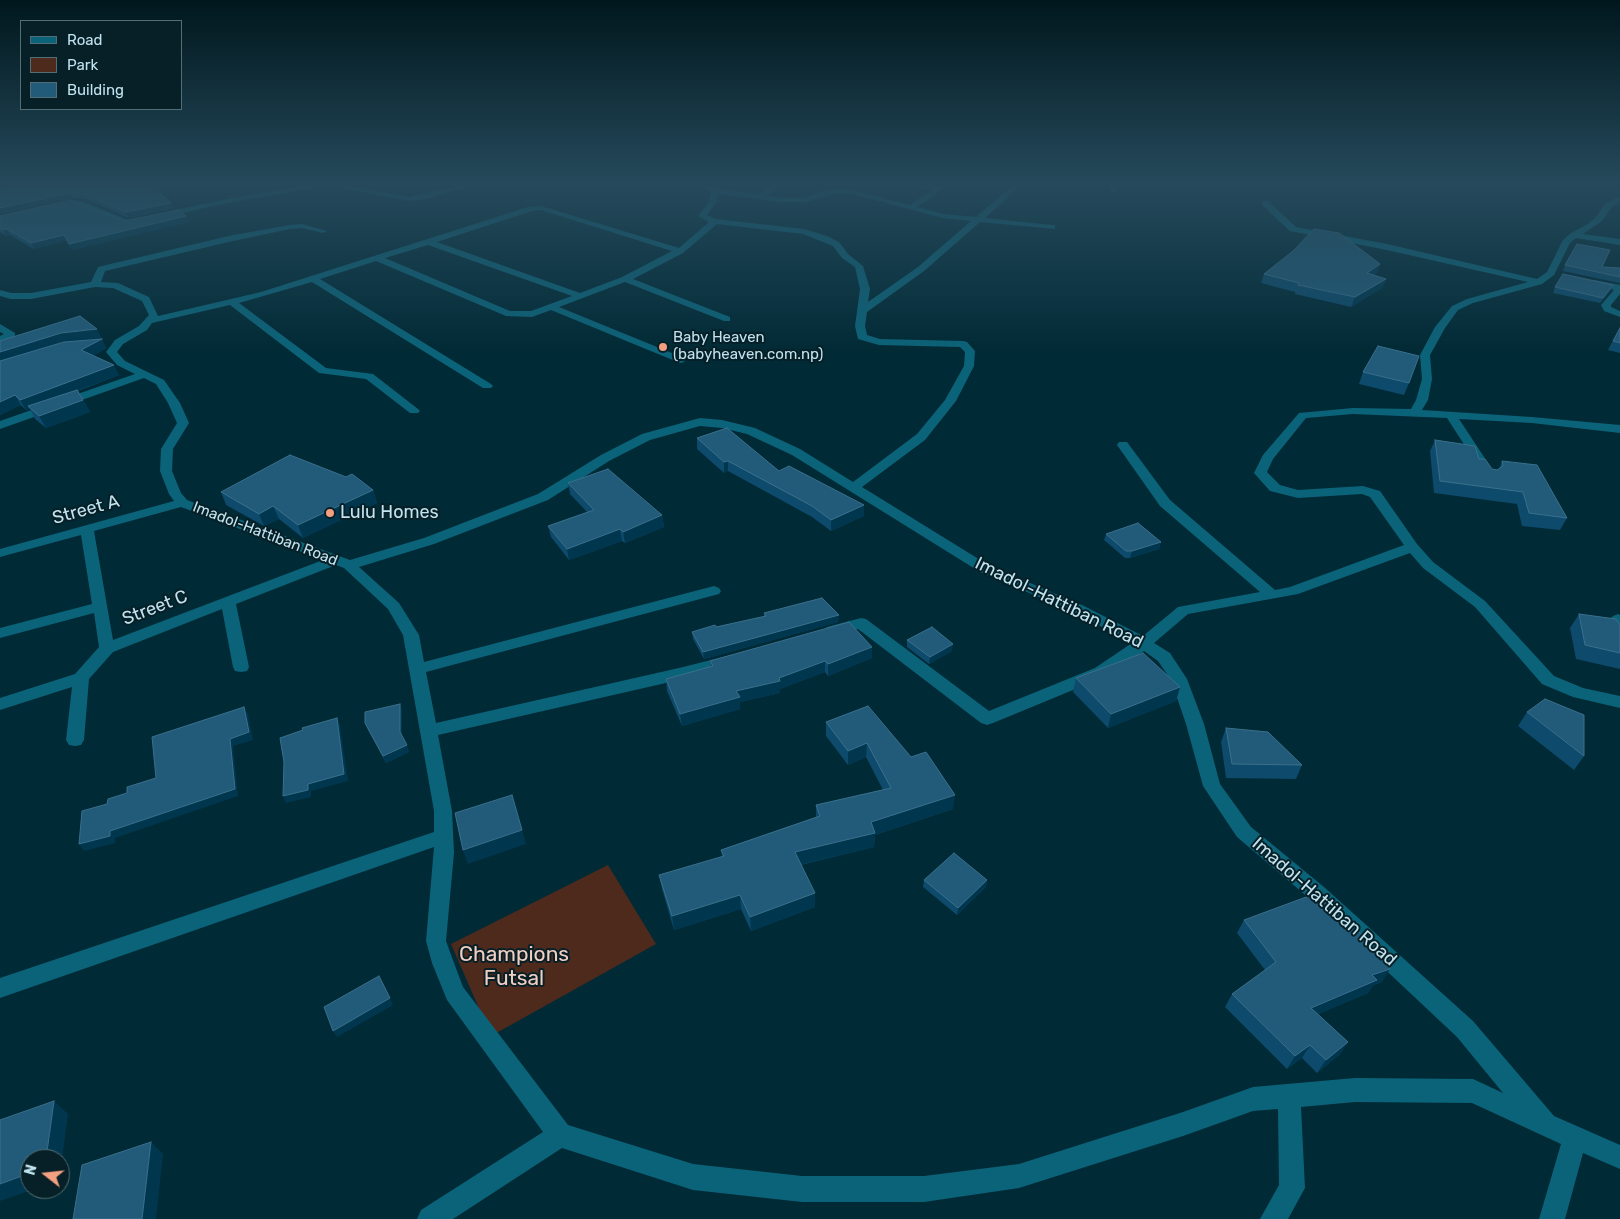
<!DOCTYPE html>
<html>
<head>
<meta charset="utf-8">
<style>
  body { margin:0 }
  #map { position:relative; width:1620px; height:1219px; overflow:hidden; background:#002a35; font-family:Rubik,sans-serif }
  canvas { display:block }
  .legend { position:absolute; left:20px; top:20px; width:162px; height:90px; box-sizing:border-box; background:#071f26; border:1px solid #516d76; margin:0; padding:6px 9px; list-style:none; font-size:15px; color:#c0e3ef }
  .legend li { display:flex; align-items:center; gap:10px; height:25px }
  .legend b { width:25px; border:1px solid #516d76 }
  .north { position:absolute; left:20px; top:1149px; width:50px; height:50px; box-sizing:border-box; background:#071f26; border:1px solid #516d76; border-radius:50%; rotate:286deg; font-size:14px; font-weight:700; line-height:20px; text-align:center; color:#c0e3ef }
  .north::after { content:''; display:block; margin:auto; width:18px; height:22px; background:#f3a081; clip-path:polygon(50% 0,100% 100%,50% 72%,0 100%) }
</style>
</head>
<body>
<div id="map">
<canvas width="1620" height="1219"></canvas>
<ul class="legend">
<li><b style="height:6px;background:#0b6379"></b>Road</li>
<li><b style="height:14px;background:#4e2a1d"></b>Park</li>
<li><b style="height:14px;background:#215b79"></b>Building</li>
</ul>
<div class="north">N</div>
</div>
<script>
const g = document.querySelector('canvas').getContext('2d');
g.lineJoin = 'round';
function fillPath(path, color) {
  g.fillStyle = color;
  g.fill(path, 'evenodd');
}
function toPath(rows) {
  const path = new Path2D();
  for (const r of rows) {
    path.moveTo(r[0], r[1]);
    for (let i = 2; i < r.length; i += 2) path.lineTo(r[i], r[i + 1]);
  }
  return path;
}
function strokePath(path, color, width, dash) {
  g.strokeStyle = color;
  g.lineWidth = width;
  g.lineCap = dash ? 'butt' : 'round';
  g.setLineDash(dash || []);
  g.stroke(path);
}
function drawText(font, color, halo, rows, align = 'center') {
  g.font = font + ' Rubik,sans-serif';
  g.lineWidth = 4;
  g.setLineDash([]);
  g.textBaseline = 'middle';
  g.strokeStyle = halo;
  g.fillStyle = color;
  for (const [text, x, y, turn = 0] of rows) {
    g.save();
    g.translate(x, y);
    g.rotate((+turn || 0) * Math.PI / 180);
    g.textAlign = isNaN(turn) ? turn : align;
    if (halo) g.strokeText(text, 0, 0);
    g.fillText(text, 0, 0);
    g.restore();
  }
}
fillPath(toPath([
  [608,865,656,944,491,1036,451,944]
]), '#4e2a1d');
fillPath(toPath([
  [311,184,342,184,409,197,463,184,476,184,427,199,409,201,340,188,319,187,227,203,127,225,80,205,73,204,55,208,51,206,73,200,82,201,128,220,227,199,311,184],
  [689,184,701,184,711,187,710,184,718,184,719,189,758,194,775,184,784,184,767,196,783,198,805,198,821,191,836,189,852,190,910,205,932,190,904,184,937,186,941,184,950,184,917,207,943,214,976,217,1014,184,1023,184,985,218,1052,225,1055,225,1055,229,980,222,924,271,867,312,865,326,867,335,880,339,963,341,967,342,975,351,974,366,956,401,925,440,862,487,990,566,1084,606,1143,636,1178,607,1260,592,1160,506,1117,445,1119,442,1127,442,1170,500,1275,590,1290,587,1404,545,1370,497,1362,494,1298,498,1270,491,1254,473,1263,455,1299,413,1353,408,1411,409,1416,400,1422,379,1420,355,1435,327,1452,306,1467,299,1528,282,1387,250,1290,231,1262,205,1262,201,1268,201,1296,227,1387,244,1537,279,1547,272,1563,240,1571,233,1588,224,1596,217,1605,204,1620,196,1620,201,1611,208,1602,221,1583,234,1620,239,1620,245,1576,238,1570,243,1554,275,1542,284,1473,303,1458,310,1445,328,1430,355,1432,379,1428,400,1422,410,1532,417,1620,425,1620,433,1532,423,1459,419,1486,460,1480,464,1476,463,1447,418,1353,414,1306,418,1273,459,1267,472,1280,485,1298,490,1363,486,1380,491,1417,544,1433,562,1485,601,1554,676,1583,688,1620,696,1620,708,1573,697,1542,684,1475,607,1423,568,1410,553,1298,594,1188,614,1154,643,1170,653,1187,679,1204,724,1220,784,1251,827,1324,887,1473,1021,1554,1116,1620,1145,1620,1169,1583,1153,1565,1219,1539,1219,1561,1144,1472,1103,1355,1102,1301,1107,1305,1188,1288,1219,1260,1219,1279,1185,1278,1109,1253,1111,1183,1136,1019,1188,924,1202,802,1202,693,1190,562,1148,453,1219,417,1219,421,1210,543,1132,447,1000,432,963,426,941,434,847,0,998,0,978,434,832,434,811,403,635,388,609,344,568,336,565,236,604,249,667,247,671,241,672,235,671,233,667,222,609,113,652,89,679,84,740,81,745,75,746,69,745,66,740,72,687,0,710,0,698,75,674,99,647,94,613,0,638,0,628,92,604,81,535,0,557,0,549,174,501,169,494,160,471,161,449,177,423,168,403,156,384,144,378,0,429,0,421,135,374,117,365,106,352,115,340,139,326,149,315,142,301,113,288,95,287,31,299,11,299,0,296,0,290,11,293,31,293,91,282,98,267,233,235,290,225,302,224,327,231,323,233,302,228,290,229,233,241,105,271,101,282,118,283,149,297,158,316,261,292,528,207,541,206,679,248,709,222,698,216,709,202,711,192,689,184],
  [836,193,852,194,943,218,971,221,918,267,868,302,870,289,863,266,848,254,839,242,827,236,804,229,716,219,707,215,717,202,718,194,783,202,806,202,836,193],
  [541,210,672,251,622,277,580,293,437,242,532,211,541,210],
  [717,224,803,234,833,246,842,258,855,267,860,289,855,326,858,339,879,345,960,347,965,352,964,366,945,400,917,434,853,482,800,449,755,428,722,420,700,418,642,434,601,455,538,494,424,538,350,560,187,500,181,493,172,471,173,449,189,423,180,403,164,380,125,361,117,352,123,344,147,330,152,323,230,305,319,373,366,379,410,413,418,413,420,411,418,409,373,374,326,368,239,303,312,282,483,388,491,388,493,386,491,384,320,279,376,261,506,316,532,317,551,310,680,363,684,362,685,360,684,358,559,307,625,282,724,321,730,321,730,317,633,279,683,253,717,224],
  [428,245,572,296,531,311,510,311,385,258,428,245],
  [700,426,722,428,747,434,792,455,980,572,1074,612,1132,643,1095,668,989,711,866,619,861,618,827,627,824,631,827,635,832,636,858,629,981,723,987,725,993,723,1107,676,1144,651,1158,661,1171,680,1186,724,1203,786,1237,837,1310,899,1457,1037,1503,1093,1473,1079,1355,1078,1253,1087,1183,1112,1019,1164,924,1176,802,1176,693,1164,568,1125,463,987,454,963,446,941,454,853,452,811,438,735,679,680,737,664,739,660,737,656,731,655,679,668,436,723,426,672,719,594,721,591,719,588,714,586,424,662,419,635,399,603,359,567,434,544,548,500,609,461,650,440,700,426],
  [181,507,323,560,113,640,94,531,181,507],
  [1111,184,1119,184,1116,193,1109,191,1111,184],
  [1594,280,1620,285,1620,294,1611,305,1611,307,1620,311,1620,317,1604,311,1601,305,1614,290,1591,285,1591,281,1594,280],
  [0,324,15,333,15,337,0,343,0,336,4,334,0,332,0,324],
  [1618,614,1620,615,1620,625,1613,622,1610,619,1613,616,1618,614]
]), '#0b6379');
fillPath(toPath([
  [268,184,304,184,279,188],
  [183,185,158,191,174,208,128,218,86,199,73,198,0,214,0,190],
  [0,216,124,221,186,216,189,222,72,250,67,240,34,249,10,235,6,236,0,232],
  [1380,264,1377,273,1373,275,1386,279,1382,288,1351,307,1295,294,1295,292,1261,283,1264,274],
  [1565,265,1620,268,1620,283,1563,271],
  [1555,287,1611,290,1600,303,1553,293],
  [1620,327,1620,353,1608,350],
  [97,329,106,348,93,356,119,375,78,391,90,412,46,428,35,419,30,409,26,410,21,405,0,415,0,341],
  [1363,372,1409,383,1404,395,1359,384],
  [697,438,779,471,864,516,831,531,812,517,728,471,724,473,697,449],
  [1435,440,1479,459,1492,469,1497,470,1499,469,1502,461,1567,518,1560,530,1522,526,1517,504,1434,493,1430,451],
  [568,483,662,515,664,527,625,543,622,541,569,560,551,537,548,526,587,512,570,494],
  [373,490,377,503,303,538,279,519,264,526,226,505,221,492],
  [1106,534,1161,542,1159,549,1130,558,1125,558,1104,540],
  [764,613,839,615,838,622,704,659,693,639,692,632,764,617],
  [1579,614,1620,625,1620,669,1576,659,1570,628],
  [907,640,952,651,929,664,907,647],
  [872,658,828,676,825,672,780,689,780,693,740,702,740,709,682,726,667,691,666,679,711,667,710,661],
  [1076,678,1180,687,1176,701,1108,728,1073,692],
  [400,704,402,711,402,737,409,752,386,763,368,730,365,723],
  [868,706,953,809,875,835,874,847,801,865,815,893,815,907,751,931,741,909,674,930,662,889,659,875,722,857,721,850,816,817,816,805,883,790,866,757,848,765,826,736,826,722],
  [1527,712,1584,756,1574,770,1518,726],
  [1226,728,1302,765,1296,779,1226,778,1221,742],
  [924,880,987,880,986,887,957,915,923,887],
  [1244,920,1382,982,1373,985,1368,993,1318,1014,1348,1042,1339,1055,1317,1073,1302,1058,1287,1069,1225,1007,1232,994,1265,970,1237,933]
]), '#0d4a6b');
fillPath(toPath([
  [0,184,15,184,0,188],
  [163,184,183,184,183,185,155,192,153,187],
  [278,184,304,184,279,188],
  [71,193,73,198,0,214,0,208],
  [171,203,174,208,128,218,126,212],
  [186,216,189,222,72,250,69,244],
  [7,229,10,235,6,236,3,230],
  [64,235,67,240,34,249,31,243],
  [1380,264,1377,273,1364,282,1367,273],
  [1386,279,1382,288,1351,307,1355,297],
  [1613,285,1611,290,1600,303,1603,298],
  [97,329,102,339,0,363,0,352,61,333],
  [102,339,106,348,86,360,81,350],
  [114,365,119,375,30,408,28,406,30,409,26,410,20,400],
  [15,395,21,405,0,415,0,402],
  [83,400,90,412,46,428,39,416],
  [728,461,728,471,724,473,724,462],
  [373,490,377,503,303,538,298,525],
  [864,505,864,516,831,531,831,520],
  [273,506,279,519,264,526,259,514],
  [662,515,664,527,625,543,623,532],
  [620,529,622,541,569,560,567,549],
  [1161,542,1159,549,1130,558,1132,551],
  [839,615,838,622,704,659,703,652],
  [953,644,952,651,929,664,930,657],
  [872,647,872,658,828,676,828,664],
  [825,661,825,672,780,689,780,693,740,702,740,709,682,726,680,714,736,691,779,678],
  [1180,687,1176,701,1108,728,1111,714],
  [400,704,402,711,402,739,400,732],
  [244,707,248,714,253,740,233,746,238,796,115,838,115,843,84,851,79,844,110,831,230,739],
  [337,718,340,725,348,781,311,791,311,797,286,803,283,796],
  [867,743,866,757,848,765,848,751],
  [407,745,409,752,386,763,383,756],
  [955,795,953,809,875,835,874,847,795,866,795,852,871,822],
  [522,830,526,844,468,864,463,850],
  [987,880,986,887,957,915,958,908],
  [815,893,815,907,751,931,750,917],
  [740,895,741,909,674,930,672,916],
  [1390,969,1382,982,1373,985,1368,993,1303,1020,1311,1008,1372,975],
  [379,976,393,1005,337,1037,333,1031],
  [1348,1042,1339,1055,1317,1073,1326,1060],
  [1310,1045,1302,1058,1287,1069,1295,1056],
  [54,1101,68,1114,60,1174,60,1159,46,1159],
  [151,1142,163,1154,156,1219,142,1219],
  [30,1173,30,1189,34,1189,0,1201,0,1184]
]), '#00374f');
const building = toPath([
  [20,184,163,184,153,187,171,203,126,212,83,194,71,193,0,208,0,190,20,184],
  [71,200,124,221,179,210,186,216,69,244,64,235,31,243,7,229,3,230,0,228,0,216,71,200],
  [1314,229,1339,233,1380,264,1367,273,1386,279,1355,297,1298,285,1299,283,1264,274,1293,251,1314,229],
  [1577,244,1610,250,1602,267,1620,268,1620,277,1565,265,1577,244],
  [1563,274,1613,285,1603,298,1555,287,1563,274],
  [80,316,97,329,61,333,0,352,0,341,80,316],
  [1620,328,1620,343,1613,341,1620,328],
  [102,339,81,350,114,365,20,400,15,395,0,402,0,361,64,342,102,339],
  [1378,346,1419,356,1409,383,1363,372,1378,346],
  [77,390,83,400,39,416,28,406,77,390],
  [727,428,779,471,789,466,864,505,831,520,812,506,728,461,724,462,697,438,727,428],
  [1435,440,1475,446,1479,459,1485,459,1492,469,1497,470,1503,466,1502,461,1537,465,1567,518,1529,513,1523,492,1440,481,1435,440],
  [290,455,346,477,352,474,373,490,298,525,273,506,259,514,221,492,290,455],
  [608,469,662,515,623,532,620,529,567,549,548,526,594,510,568,483,608,469],
  [1138,523,1161,542,1132,551,1126,551,1106,534,1138,523],
  [822,598,839,615,703,652,692,632,715,625,716,627,766,616,764,613,822,598],
  [1579,614,1616,619,1620,625,1620,653,1585,645,1579,614],
  [849,622,872,647,828,664,825,661,779,678,780,681,736,691,740,697,680,714,666,679,713,666,710,661,849,622],
  [932,627,953,644,930,657,907,640,932,627],
  [1143,653,1180,687,1111,714,1076,678,1143,653],
  [1545,699,1584,715,1584,756,1527,712,1545,699],
  [400,704,400,732,407,745,383,756,365,723,365,712,400,704],
  [868,706,911,757,926,752,955,795,871,822,875,833,795,852,815,893,750,917,740,895,672,916,659,875,724,856,721,850,820,816,816,805,891,788,867,743,848,751,826,722,868,706],
  [244,707,249,732,230,739,235,789,110,831,110,836,79,844,82,811,107,804,108,799,127,793,127,787,156,778,152,737,244,707],
  [337,718,344,774,308,784,308,790,283,796,284,762,280,738,303,730,302,728,337,718],
  [1226,728,1268,732,1302,765,1232,764,1226,728],
  [512,795,522,830,463,850,455,813,512,795],
  [954,853,987,880,958,908,924,880,954,853],
  [1317,893,1347,928,1354,926,1390,969,1372,975,1377,980,1311,1008,1348,1042,1326,1060,1310,1045,1295,1056,1232,994,1276,962,1244,920,1317,893],
  [379,976,390,998,333,1031,324,1007,379,976],
  [54,1101,46,1159,30,1159,30,1173,0,1184,0,1120,54,1101],
  [151,1142,142,1219,73,1219,82,1165,151,1142]
]);
fillPath(building, '#215b79');
strokePath(building, '#3a708c', 1);
const sky = g.createLinearGradient(0, 0, 0, 355);
sky.addColorStop(0, '#00171d');
sky.addColorStop(0.52, '#264a5c');
sky.addColorStop(1, '#264a5c00');
g.fillStyle = sky;
g.fillRect(0, 0, 1620, 355);
for (const [x, y, r, color] of [
  [663,347,5,"#f3a081"],
  [330,513,5,"#f3a081"]
]) {
  const dot = new Path2D();
  dot.arc(x, y, r, 0, 2 * Math.PI);
  g.fillStyle = color;
  g.fill(dot);
  strokePath(dot, '#071f26', 2);
}
drawText('15px', '#c0e3ef', '#071f26', [
  ["Baby Heaven",673,338],
  ["(babyheaven.com.np)",673,355]
], 'left');
drawText('15px', '#c0e3ef', '#071f26', [
  ["Imadol-Hattiban Road",265,534,21]
]);
drawText('18px', '#c0e3ef', '#071f26', [
  ["Street A",86,510,-15],
  ["Imadol-Hattiban Road",1059,603,26],
  ["Street C",155,608,-21],
  ["Imadol-Hattiban Road",1324,902,41]
]);
drawText('18px', '#c0e3ef', '#071f26', [
  ["Lulu Homes",340,513]
], 'left');
drawText('21px', '#f3cfc2', '#071f26', [
  ["Champions",514,955],
  ["Futsal",514,979]
]);
</script>
</body>
</html>
